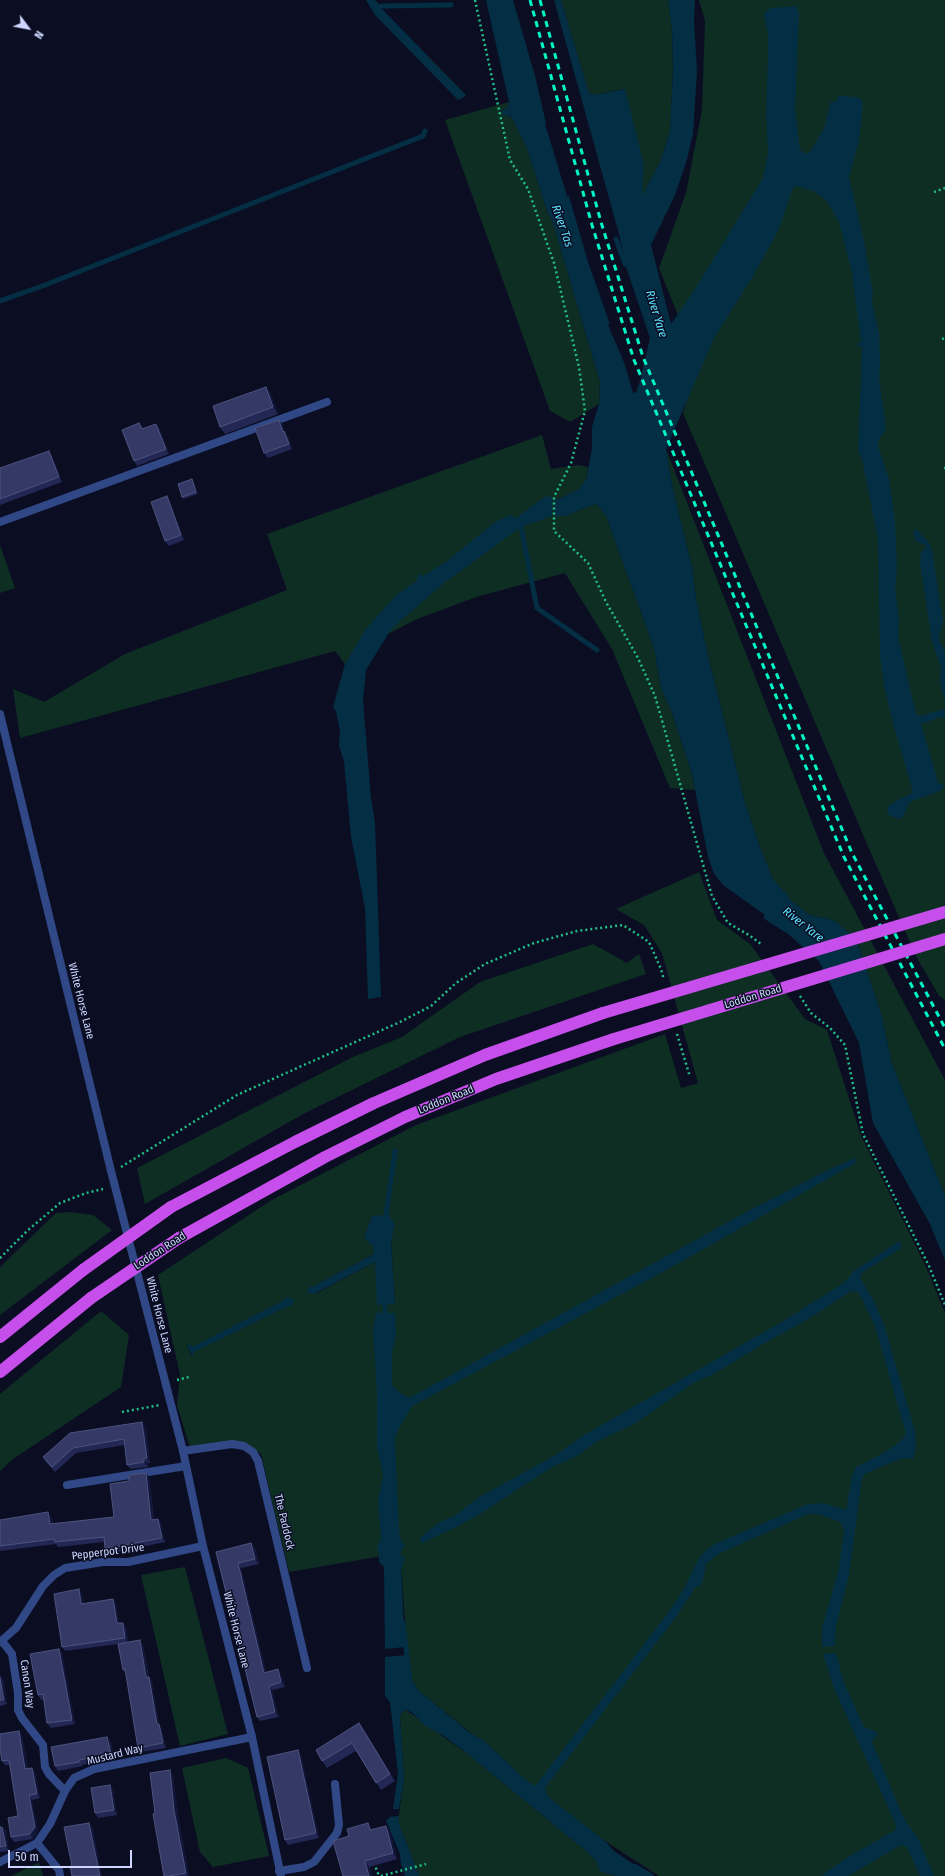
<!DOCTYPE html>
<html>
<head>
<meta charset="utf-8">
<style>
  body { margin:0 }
  #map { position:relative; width:945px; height:1876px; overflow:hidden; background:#0b0e23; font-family:"Fira Sans Condensed",sans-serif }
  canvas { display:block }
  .north { position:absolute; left:8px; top:8px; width:40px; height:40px; -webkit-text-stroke:3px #0b0e23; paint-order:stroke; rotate:122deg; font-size:11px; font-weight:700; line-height:16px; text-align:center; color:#cdd7ff }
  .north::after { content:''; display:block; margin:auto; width:14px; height:18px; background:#cdd7ff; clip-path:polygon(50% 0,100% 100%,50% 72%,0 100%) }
  .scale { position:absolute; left:8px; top:1850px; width:124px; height:18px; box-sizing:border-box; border:2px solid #cdd7ff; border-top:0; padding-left:5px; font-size:12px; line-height:14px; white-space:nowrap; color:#cdd7ff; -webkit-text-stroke:3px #0b0e23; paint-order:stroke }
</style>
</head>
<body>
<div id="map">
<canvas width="945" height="1876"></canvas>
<div class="north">N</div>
<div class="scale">50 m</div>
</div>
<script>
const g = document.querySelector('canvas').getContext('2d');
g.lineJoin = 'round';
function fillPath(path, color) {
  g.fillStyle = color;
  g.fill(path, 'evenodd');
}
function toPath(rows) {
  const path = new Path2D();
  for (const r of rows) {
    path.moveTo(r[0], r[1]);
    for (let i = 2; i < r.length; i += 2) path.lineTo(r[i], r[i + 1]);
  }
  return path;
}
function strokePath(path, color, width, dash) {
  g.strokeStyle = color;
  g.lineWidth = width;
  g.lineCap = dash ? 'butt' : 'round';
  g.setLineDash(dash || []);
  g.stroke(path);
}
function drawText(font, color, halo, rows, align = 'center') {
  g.font = font + ' "Fira Sans Condensed",sans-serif';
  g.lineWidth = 3;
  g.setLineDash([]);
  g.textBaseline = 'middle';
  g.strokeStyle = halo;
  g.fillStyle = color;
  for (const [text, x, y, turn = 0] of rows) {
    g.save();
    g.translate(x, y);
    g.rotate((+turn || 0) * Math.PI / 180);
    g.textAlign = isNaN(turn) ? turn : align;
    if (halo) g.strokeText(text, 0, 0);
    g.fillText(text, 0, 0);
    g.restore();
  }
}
fillPath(toPath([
  [561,0,668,0,672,29,673,71,670,131,661,160,642,197,624,89,593,95,589,93],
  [699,0,945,0,945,1000,939,996,917,958,870,851,683,413,694,374,686,335,659,268,686,193,702,110,705,21],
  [509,102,508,108,501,111,512,118,527,148,547,211,553,223,600,382,599,404,570,422,550,411,445,120],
  [542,435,551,469,578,465,588,467,586,480,579,489,559,499,565,516,595,504,598,505,606,516,654,648,661,688,671,710,692,774,695,790,670,788,612,649,565,573,476,597,415,620,388,634,345,664,335,651,20,738,13,689,44,702,125,654,287,590,267,534],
  [666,449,824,853,945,1080,945,1196,892,1064,881,1013,856,938,833,920,809,915,793,902,773,879,760,847,745,803,708,656,696,598,692,567,672,485],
  [0,545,15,588,0,593],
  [699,872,717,920,750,944,805,1019,827,1030,861,1136,926,1267,945,1313,945,1876,659,1876,605,1841,527,1781,484,1741,472,1734,418,1690,409,1675,400,1553,289,1572,261,1454,248,1445,190,1447,177,1405,180,1375,158,1275,270,1201,416,1125,665,1034,681,1088,698,1083,662,953,644,925,616,909],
  [372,1216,395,1224,391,1241,395,1304,375,1262,315,1294,311,1286,312,1287,374,1254,373,1246,364,1238],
  [287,1297,291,1306,284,1307,194,1352,194,1354,191,1355,187,1345,190,1344,192,1347,283,1301],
  [593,944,627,963,639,954,646,974,460,1037,303,1114,145,1204,137,1168,353,1057,402,1037,480,982],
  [69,1212,93,1215,112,1230,0,1315,0,1267,56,1213],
  [101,1311,129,1335,121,1387,13,1459,0,1471,0,1394],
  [185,1567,228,1734,180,1746,141,1575],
  [406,1710,469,1755,586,1851,596,1861,600,1871,616,1876,419,1876,398,1821,404,1779,400,1717,402,1712],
  [226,1758,248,1768,269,1856,213,1867,200,1852,182,1768],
  [39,1862,43,1876,11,1876]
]), '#0e2e23');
fillPath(toPath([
  [366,0,375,0,381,6,381,8,463,92,466,95,464,97,458,100,375,15],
  [486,0,513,0,535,76,546,123,545,124,567,196,569,196,588,262,610,324,608,325,625,365,633,393,636,392,640,381,650,338,625,264,625,260,619,234,554,0,561,0,589,93,593,95,625,89,644,165,642,196,661,160,670,131,673,71,672,29,668,0,695,0,694,20,697,72,693,134,686,163,675,195,651,245,671,324,695,289,763,178,768,153,766,114,768,56,768,34,764,16,765,12,771,8,797,6,799,13,795,110,800,150,806,154,811,151,825,126,830,104,831,102,837,101,838,95,859,98,863,102,859,141,849,177,864,241,873,294,872,302,879,333,880,364,879,378,886,429,879,439,878,446,889,479,895,521,897,568,895,589,899,619,898,637,916,714,920,716,945,709,945,718,941,717,921,724,938,782,944,786,940,791,910,802,902,818,898,819,889,815,887,812,889,805,913,792,893,723,884,685,880,656,878,539,862,459,858,451,862,349,861,346,858,346,857,344,861,342,852,273,839,222,827,201,814,191,796,186,792,190,779,229,753,276,714,338,666,449,672,485,692,567,696,598,708,656,745,803,760,847,773,879,793,902,809,915,833,920,856,938,881,1013,892,1064,945,1196,945,1260,929,1222,873,1123,859,1043,819,961,788,934,763,918,765,915,723,885,714,874,708,857,692,774,671,710,661,688,654,648,606,516,598,505,595,504,565,516,554,516,555,499,559,499,579,489,586,480,592,448,592,427,599,404,600,382,553,223,547,211,527,148,512,118,509,115,503,116,501,111,508,108,509,102],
  [546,496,553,498,552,516,521,527,444,583,400,621,388,634,366,670,363,700,371,798,375,823,381,997,368,999,365,908,351,837,344,761,339,746,340,732,336,711,333,707,345,664,366,629,397,594,417,581,417,577,420,574,423,576,447,561,495,522,510,515,516,518],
  [916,529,930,544,932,551,943,621,939,637,940,643,945,650,945,705,940,681,941,667,932,641,920,563,921,553,927,546,916,541,913,532],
  [855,1158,856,1162,854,1164,661,1273,412,1406,397,1432,395,1439,399,1532,401,1541,405,1545,400,1553,405,1559,401,1570,405,1647,385,1649,384,1567,379,1562,379,1555,377,1547,381,1539,378,1502,383,1475,377,1447,377,1393,373,1330,376,1313,395,1313,396,1333,392,1353,392,1385,396,1390,407,1397,411,1397,748,1211,834,1167],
  [388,1215,395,1224,391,1241,395,1304,377,1305,375,1262,314,1294,309,1293,307,1290,311,1286,312,1287,374,1254,373,1246,364,1238,372,1216],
  [899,1241,901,1245,901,1248,863,1272,860,1278,873,1299,884,1325,915,1431,916,1439,915,1452,913,1459,907,1458,897,1460,865,1474,862,1478,849,1575,836,1626,835,1646,822,1647,822,1628,838,1572,844,1532,843,1527,840,1522,819,1514,808,1514,718,1554,706,1564,702,1584,695,1588,676,1617,545,1788,547,1795,552,1800,605,1841,614,1851,651,1876,616,1876,600,1871,596,1861,586,1851,469,1755,444,1736,427,1727,411,1712,406,1710,402,1712,400,1717,404,1779,399,1809,393,1809,398,1774,390,1702,385,1696,385,1657,406,1655,409,1675,418,1690,470,1733,484,1741,527,1781,533,1785,536,1785,668,1613,684,1589,698,1560,705,1551,715,1544,808,1504,824,1503,846,1510,852,1476,856,1467,887,1451,901,1441,906,1434,875,1326,862,1299,857,1292,851,1291,807,1320,761,1345,714,1374,693,1383,636,1423,596,1442,577,1456,552,1467,480,1514,456,1527,422,1543,420,1541,421,1537,438,1523,456,1515,479,1497,554,1456,584,1435,785,1320,845,1282,854,1271],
  [287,1297,292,1298,294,1301,291,1306,284,1308,194,1352,194,1354,192,1355,187,1345,190,1344,192,1347,283,1301],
  [836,1653,844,1683,864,1727,877,1732,877,1735,872,1742,904,1819,918,1838,934,1876,920,1876,907,1847,901,1845,848,1876,821,1876,851,1855,894,1831,897,1827,834,1688,823,1654],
  [399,1816,398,1821,419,1876,405,1876,401,1864,400,1854,386,1821,390,1817]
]), '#042e43');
strokePath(toPath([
  [381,6,451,5],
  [616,239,625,264],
  [50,283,423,136,425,131],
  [0,301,48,284],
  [521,527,537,608,597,650],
  [385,1222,395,1151],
  [385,1298,385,1320],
  [403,1623,410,1682],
  [634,1866,651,1876]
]), '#042e43', 5);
strokePath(toPath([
  [475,0,510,160,528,189,554,263,579,367,585,411,571,463,554,497,554,531,588,563,606,602,638,658,655,696,712,896,728,923,749,935,761,944],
  [934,192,945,188],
  [942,339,945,338],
  [944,468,945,468],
  [800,996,811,1013,830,1028,845,1045,863,1134,929,1266,945,1305],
  [677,1034,690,1077],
  [121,1167,237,1095,400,1022,431,1006,456,983,485,964,534,943,577,931,623,925,649,942,661,969,664,980],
  [0,1258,27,1231,60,1203,86,1193,103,1189],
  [177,1380,189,1377],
  [122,1412,160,1405],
  [374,1863,379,1876],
  [381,1876,426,1864]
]), '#21bf87', 2.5, [2, 3]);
strokePath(toPath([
  [0,522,327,402],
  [67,1485,186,1466]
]), '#314887', 8);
strokePath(toPath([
  [183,1451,232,1444,244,1446,253,1452,258,1461,307,1668],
  [2,1641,12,1654,18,1693,18,1710,22,1718,43,1745,45,1767,49,1774,65,1791],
  [0,1642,16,1628,43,1586,54,1575,65,1568,103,1562,128,1562,203,1546],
  [37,1843,59,1870,60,1876],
  [0,1862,37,1843,50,1824,65,1791,74,1778,94,1769,252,1737],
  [279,1871,304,1867,314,1862,337,1833,339,1825,335,1784]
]), '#314887', 8);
strokePath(toPath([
  [0,714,111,1171,183,1451,203,1546,252,1737,281,1876]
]), '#314887', 8);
strokePath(toPath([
  [171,1207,295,1142,374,1103,485,1055,603,1013],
  [179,1238,325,1157,405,1117,496,1079,614,1039],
  [0,1337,83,1270],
  [0,1372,91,1298]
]), '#c64eea', 12);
strokePath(toPath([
  [530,0,592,225,634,360,844,857,945,1049],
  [540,0,601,222,643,357,852,853,945,1028]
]), '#00f8c7', 3, [6, 5]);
strokePath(toPath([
  [603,1013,945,912],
  [614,1039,945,939],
  [83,1270,171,1207],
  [91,1298,179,1238]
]), '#c64eea', 12);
fillPath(toPath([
  [266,387,271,394,278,414,225,434,220,427],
  [139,423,143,429,159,428,169,454,137,466,134,461],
  [282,424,284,431,288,436,292,449,268,458,264,453],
  [52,456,62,482,0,505,0,468],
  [193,481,198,494,183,499,182,497],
  [167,496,170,501,184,540,169,546,165,541],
  [146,1427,150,1463,147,1463,148,1467,131,1469,127,1465,125,1445,76,1453,55,1472,46,1462,43,1457],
  [149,1477,154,1520,158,1519,161,1523,165,1542,127,1550,128,1551,108,1553,105,1548,104,1542,58,1547,56,1544,0,1551,0,1520,52,1517,53,1524,114,1517,129,1481],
  [251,1543,255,1548,259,1564,241,1568,266,1672,281,1674,285,1687,272,1690,279,1717,260,1721,257,1717,216,1552],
  [79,1589,82,1594,84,1604,113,1599,116,1604,119,1623,126,1627,128,1642,140,1640,143,1645,149,1677,152,1682,159,1724,162,1729,166,1748,141,1752,138,1748,126,1674,123,1670,118,1644,65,1651,62,1647],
  [59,1649,62,1653,75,1724,51,1728,47,1723,44,1699,41,1700,38,1695],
  [0,1675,3,1678,7,1704,0,1706],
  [364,1730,395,1781,381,1790,356,1751,327,1768,322,1761],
  [19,1731,22,1735,28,1768,35,1772,40,1798,32,1800,38,1832,33,1839,14,1842,11,1837,18,1816,10,1765,5,1765,2,1761],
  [111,1741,114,1759,82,1765,83,1766,58,1771,55,1766],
  [298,1750,301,1755,319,1838,288,1845,285,1840],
  [173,1775,178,1815,189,1876,164,1876,155,1813],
  [113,1790,117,1815,98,1818,95,1813],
  [0,1827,2,1827,6,1831,9,1851,0,1852],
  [372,1829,390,1832,397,1859,369,1867,372,1876,343,1876]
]), '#222753');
fillPath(toPath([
  [266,387,271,394,278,414,273,407],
  [279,420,282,424,286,436,283,432],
  [156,424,159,428,169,454,166,449],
  [284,431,288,436,292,449,289,444],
  [49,451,52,456,62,482,59,477],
  [192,479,193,481,198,494,196,492],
  [167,496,170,501,184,540,181,535],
  [142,1422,146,1427,150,1463,147,1458],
  [144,1458,147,1463,148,1467,144,1462],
  [146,1473,149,1477,154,1525,151,1520],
  [48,1512,52,1517,53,1529,50,1524],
  [158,1519,161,1523,165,1542,162,1538],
  [251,1543,255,1548,259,1564,255,1559],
  [238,1563,241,1568,267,1677,264,1673],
  [79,1589,82,1594,85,1609,81,1604],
  [113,1599,116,1604,120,1628,117,1623],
  [123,1623,126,1627,128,1643,125,1638],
  [140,1640,143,1645,149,1682,146,1677],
  [59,1649,62,1653,75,1724,72,1720],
  [278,1669,281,1674,285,1687,281,1682],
  [0,1675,3,1678,7,1704,4,1700],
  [149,1677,152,1682,159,1724,162,1729,166,1748,163,1743,157,1724],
  [269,1686,272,1690,279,1717,275,1712],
  [359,1723,364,1730,395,1781,390,1774],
  [19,1731,22,1735,29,1773,25,1769],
  [107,1737,111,1741,114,1759,111,1754],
  [298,1750,301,1755,319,1838,316,1833],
  [32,1768,35,1772,40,1798,37,1794],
  [170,1770,173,1775,178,1815,189,1876,188,1876,186,1873,174,1810],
  [110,1785,113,1790,117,1815,114,1810],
  [29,1795,32,1800,38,1832,33,1839,30,1834],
  [89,1823,93,1827,102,1876,100,1876],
  [368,1823,372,1829,370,1830],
  [386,1826,390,1832,397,1859,393,1853],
  [2,1827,6,1831,9,1851,6,1846],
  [365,1861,369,1867,372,1876,369,1876]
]), '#111538');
const building = toPath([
  [266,387,273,407,220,427,213,406,266,387],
  [279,420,283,432,284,431,289,444,264,453,255,428,279,420],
  [139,423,142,429,156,424,166,449,134,461,122,430,139,423],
  [49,451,59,477,0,499,0,468,49,451],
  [192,479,196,492,182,497,178,484,192,479],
  [167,496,181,535,165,541,151,502,167,496],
  [142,1422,147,1458,144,1458,144,1462,127,1465,124,1439,73,1448,52,1467,43,1457,70,1433,142,1422],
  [146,1473,151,1520,158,1519,162,1538,124,1545,124,1546,105,1548,104,1537,55,1542,54,1539,0,1546,0,1520,48,1512,50,1524,114,1517,110,1484,129,1481,129,1475,146,1473],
  [251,1543,255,1559,238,1563,264,1673,278,1669,281,1682,269,1686,275,1712,257,1717,216,1552,251,1543],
  [79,1589,81,1604,113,1599,117,1623,123,1623,125,1638,62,1647,54,1594,79,1589],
  [140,1640,146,1677,149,1677,157,1724,159,1724,163,1743,138,1748,125,1669,123,1670,118,1644,140,1640],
  [59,1649,72,1720,47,1723,43,1694,38,1695,30,1654,59,1649],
  [0,1678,4,1700,0,1700,0,1678],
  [359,1723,390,1774,376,1783,352,1743,322,1761,316,1750,359,1723],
  [19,1731,25,1769,32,1768,37,1794,29,1795,35,1827,30,1834,11,1837,8,1818,18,1816,9,1760,2,1761,0,1749,0,1734,19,1731],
  [107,1737,111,1754,79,1760,79,1762,55,1766,51,1747,107,1737],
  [298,1750,316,1833,285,1840,267,1757,298,1750],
  [170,1770,174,1810,186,1873,169,1876,164,1876,153,1814,155,1813,150,1773,170,1770],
  [110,1785,114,1810,95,1813,91,1788,110,1785],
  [89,1823,100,1876,72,1876,70,1866,72,1866,64,1827,89,1823],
  [368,1823,370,1830,386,1826,393,1853,365,1861,369,1876,343,1876,333,1841,349,1836,347,1829,368,1823],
  [0,1827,2,1827,6,1846,0,1847,0,1827]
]);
fillPath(building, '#343a65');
strokePath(building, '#4c537e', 1);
drawText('11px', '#cdd7ff', '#0b0e23', [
  ["Loddon Road",753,997,-17],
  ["White Horse Lane",81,1001,76],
  ["Loddon Road",446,1100,-22],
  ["Loddon Road",160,1251,-33],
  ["White Horse Lane",159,1315,76],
  ["The Paddock",284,1522,77],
  ["Pepperpot Drive",108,1552,-7],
  ["White Horse Lane",236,1630,76],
  ["Canon Way",27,1684,82],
  ["Mustard Way",115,1755,-14]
]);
drawText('italic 12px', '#5be4ff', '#0b0e23', [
  ["River Tas",562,226,71],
  ["River Yare",656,314,73],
  ["River Yare",803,925,38]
]);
</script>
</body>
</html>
